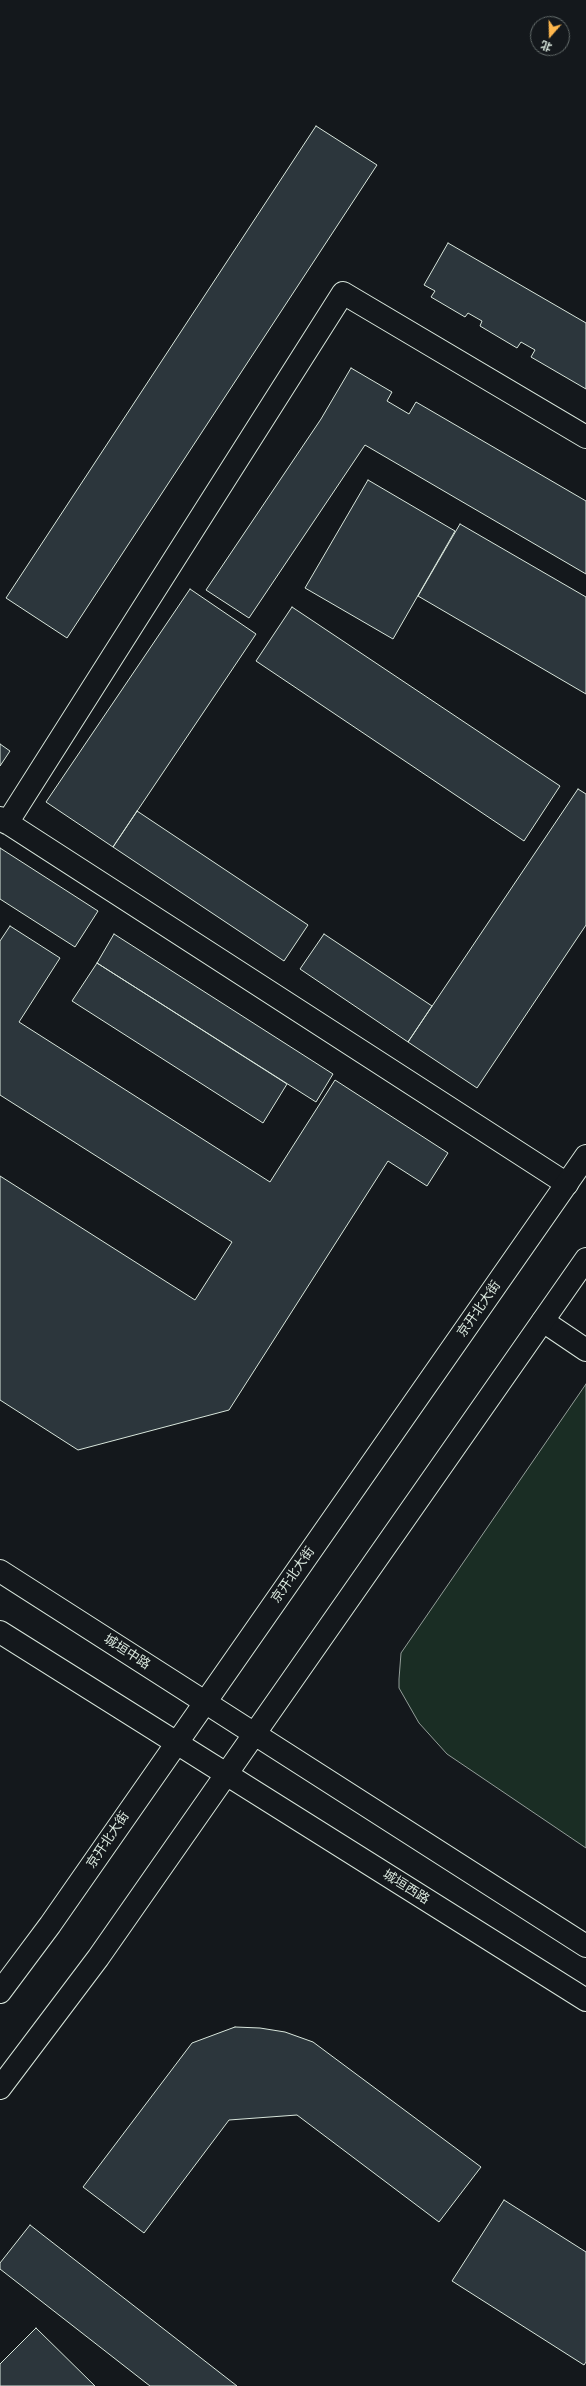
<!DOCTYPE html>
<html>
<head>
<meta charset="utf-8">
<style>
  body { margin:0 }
  #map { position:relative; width:586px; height:2386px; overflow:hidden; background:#14181c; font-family:Montserrat,"Noto Sans SC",sans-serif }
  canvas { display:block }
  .north { position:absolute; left:530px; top:16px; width:40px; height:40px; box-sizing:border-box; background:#14181c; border:1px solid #626a69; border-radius:50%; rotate:200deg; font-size:11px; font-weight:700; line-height:16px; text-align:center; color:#d8e6dc }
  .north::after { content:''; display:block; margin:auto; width:14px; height:18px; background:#ffb74d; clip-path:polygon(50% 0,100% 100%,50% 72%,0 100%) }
</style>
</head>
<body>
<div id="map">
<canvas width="586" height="2386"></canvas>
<div class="north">北</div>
</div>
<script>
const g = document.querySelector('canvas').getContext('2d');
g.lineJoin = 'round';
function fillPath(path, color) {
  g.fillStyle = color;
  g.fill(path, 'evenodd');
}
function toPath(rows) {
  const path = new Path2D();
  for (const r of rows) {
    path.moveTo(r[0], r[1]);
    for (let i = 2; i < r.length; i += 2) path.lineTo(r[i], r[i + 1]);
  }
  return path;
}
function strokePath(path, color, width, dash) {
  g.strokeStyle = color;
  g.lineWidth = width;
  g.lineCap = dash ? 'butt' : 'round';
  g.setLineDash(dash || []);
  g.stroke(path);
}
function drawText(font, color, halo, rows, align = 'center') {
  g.font = font + ' Montserrat,"Noto Sans SC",sans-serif';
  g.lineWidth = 3;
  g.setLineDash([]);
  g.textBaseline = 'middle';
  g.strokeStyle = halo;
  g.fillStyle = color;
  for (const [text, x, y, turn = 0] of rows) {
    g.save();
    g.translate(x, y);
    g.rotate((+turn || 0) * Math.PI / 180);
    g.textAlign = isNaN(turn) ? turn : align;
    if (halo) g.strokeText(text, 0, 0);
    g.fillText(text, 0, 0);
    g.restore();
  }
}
const green = toPath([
  [586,1384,586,1848,447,1754,419,1723,399,1688,399,1679,401,1653,586,1384]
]);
fillPath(green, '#1a2d24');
strokePath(green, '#939e99', 1);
const building = toPath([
  [316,126,377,165,67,638,6,598,316,126],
  [448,243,586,323,586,389,531,357,535,350,521,342,517,348,480,326,482,321,468,313,465,317,431,297,435,291,424,285,448,243],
  [351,368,392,392,387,401,409,414,416,402,586,501,586,574,365,445,249,618,206,590,321,419,351,368],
  [368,480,455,531,393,639,305,588,368,480],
  [460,524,586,597,586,694,418,596,460,524],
  [190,589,256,634,113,847,46,802,190,589],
  [292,607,560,786,524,841,256,661,292,607],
  [0,744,10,751,0,766,0,744],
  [578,789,586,794,586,925,477,1088,408,1042,578,789],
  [137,811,308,925,284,961,113,847,137,811],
  [0,848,98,911,75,947,0,899,0,848],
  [10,926,60,958,19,1022,270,1182,335,1080,448,1153,427,1186,388,1161,229,1410,78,1450,0,1400,0,1176,195,1300,232,1242,0,1095,0,941,10,926],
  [114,934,333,1074,316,1102,97,963,114,934],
  [324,934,432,1006,408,1042,300,969,324,934],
  [97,963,287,1084,263,1123,72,1001,97,963],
  [235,2027,260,2028,285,2032,313,2042,481,2167,439,2222,297,2115,229,2120,144,2233,83,2187,192,2043,235,2027],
  [504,2200,586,2252,586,2362,584,2365,452,2281,504,2200],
  [30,2225,237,2386,150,2386,0,2269,0,2263,30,2225],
  [36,2328,95,2386,0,2386,0,2364,36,2328]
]);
fillPath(building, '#2c363c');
strokePath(building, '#d8e6dc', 1);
const minor = toPath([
  [0,818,567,1184],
  [7,823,343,293,586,437],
  [543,1321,586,1350]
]);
const major = toPath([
  [0,1571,586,1946],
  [0,1632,586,2000],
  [0,1992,50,1925,586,1156],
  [0,2088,98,1958,586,1259]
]);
strokePath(minor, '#d8e6dc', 24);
strokePath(major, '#d8e6dc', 24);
strokePath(minor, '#14181c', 22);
strokePath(major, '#14181c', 22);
drawText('13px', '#d8e6dc', '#14181c', [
  ["京开北大街",479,1309,-55],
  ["京开北大街",293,1575,-55],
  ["城垣中路",127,1652,33],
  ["京开北大街",108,1840,-56],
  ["城垣西路",406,1887,32]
]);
</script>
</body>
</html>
